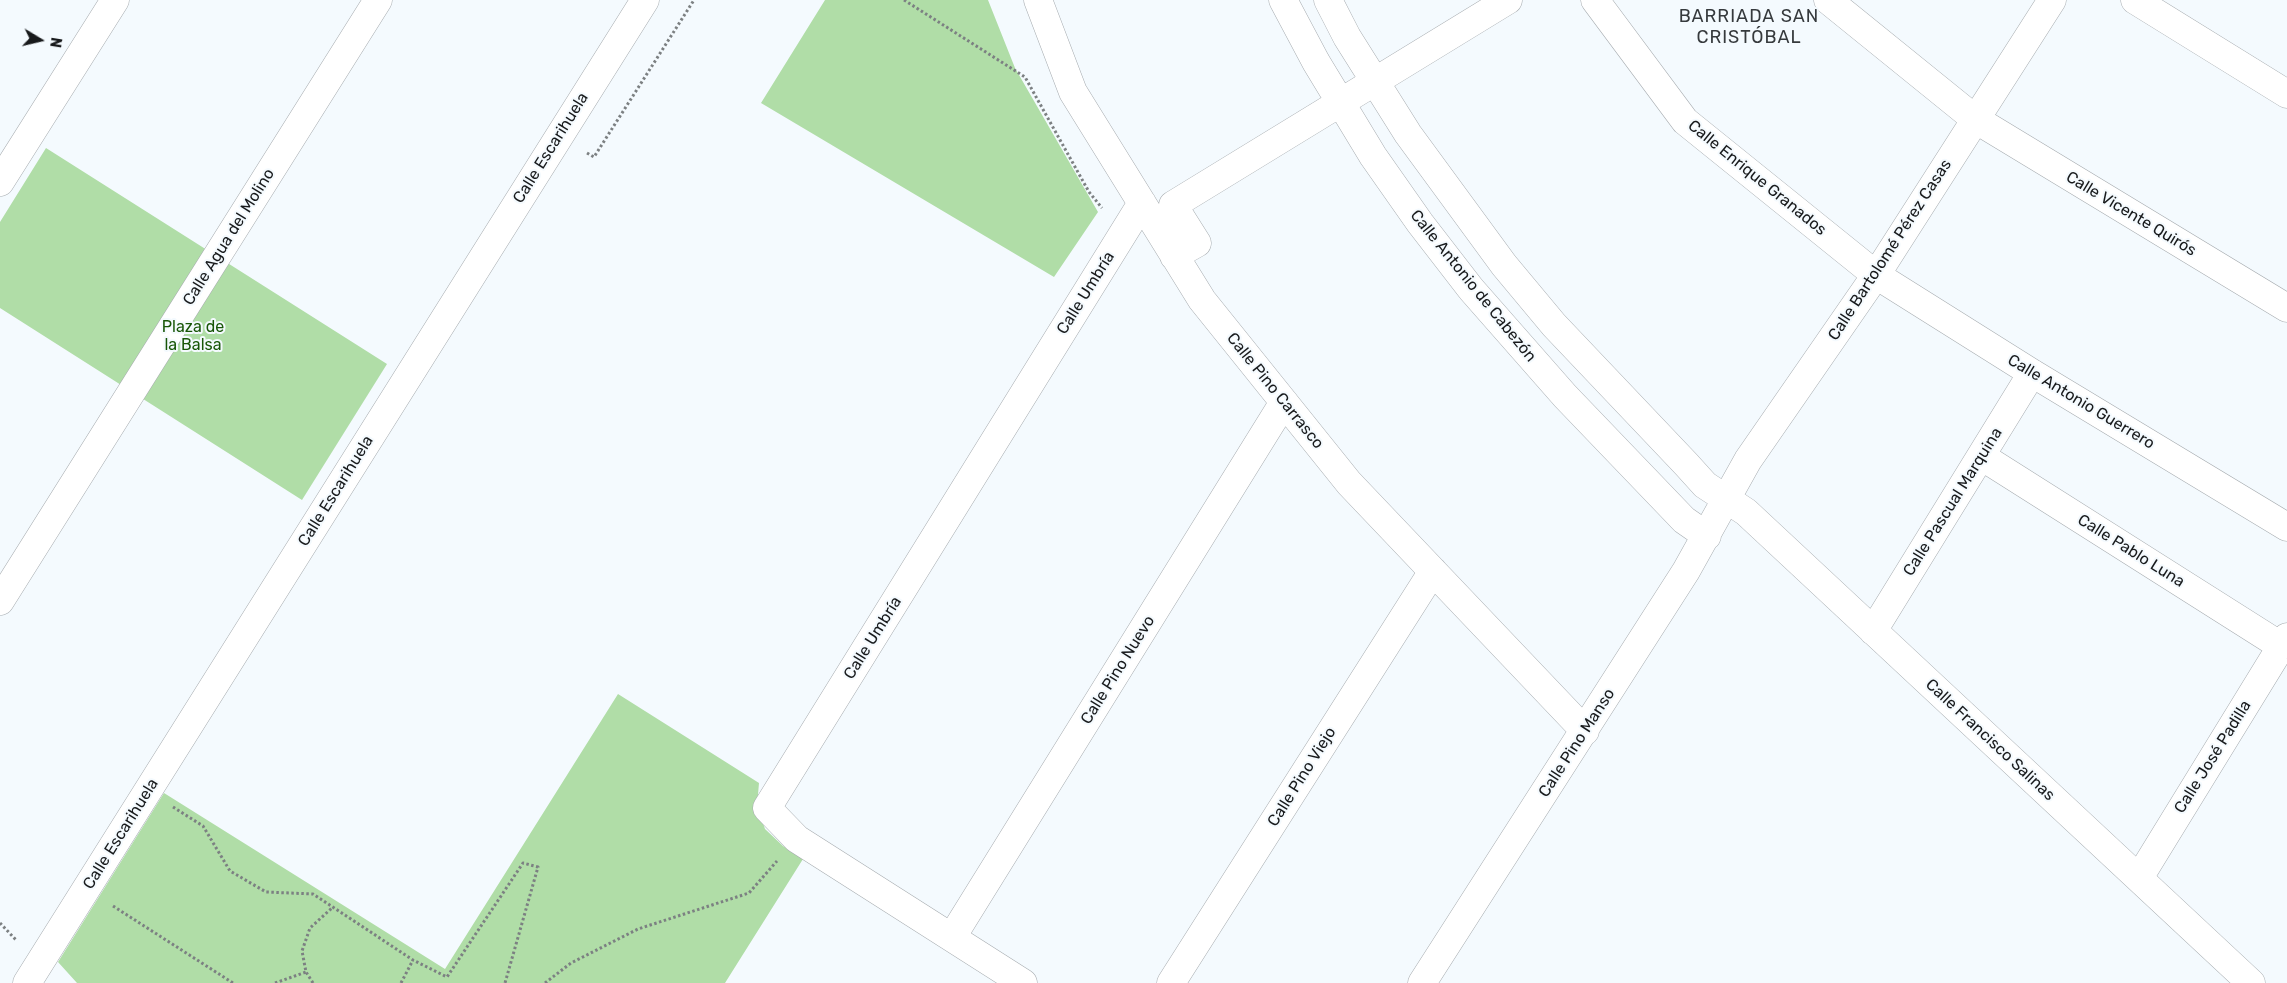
<!DOCTYPE html>
<html>
<head>
<meta charset="utf-8">
<style>
  body { margin:0 }
  #map { position:relative; width:2287px; height:983px; overflow:hidden; background:#f4fafe; font-family:Rubik,sans-serif }
  canvas { display:block }
  .north { position:absolute; left:15px; top:15px; width:50px; height:50px; -webkit-text-stroke:4px #f4fafe; paint-order:stroke; rotate:99deg; font-size:14px; font-weight:700; line-height:20px; text-align:center; color:#181a1c }
  .north::after { content:''; display:block; margin:auto; width:18px; height:22px; background:#181a1c; clip-path:polygon(50% 0,100% 100%,50% 72%,0 100%) }
</style>
</head>
<body>
<div id="map">
<canvas width="2287" height="983"></canvas>
<div class="north">N</div>
</div>
<script>
const g = document.querySelector('canvas').getContext('2d');
g.lineJoin = 'round';
function fillPath(path, color) {
  g.fillStyle = color;
  g.fill(path, 'evenodd');
}
function toPath(rows) {
  const path = new Path2D();
  for (const r of rows) {
    path.moveTo(r[0], r[1]);
    for (let i = 2; i < r.length; i += 2) path.lineTo(r[i], r[i + 1]);
  }
  return path;
}
function strokePath(path, color, width, dash) {
  g.strokeStyle = color;
  g.lineWidth = width;
  g.lineCap = dash ? 'butt' : 'round';
  g.setLineDash(dash || []);
  g.stroke(path);
}
function drawText(font, color, halo, rows, align = 'center') {
  g.font = font + ' Rubik,sans-serif';
  g.lineWidth = 4;
  g.setLineDash([]);
  g.textBaseline = 'middle';
  g.strokeStyle = halo;
  g.fillStyle = color;
  for (const [text, x, y, turn = 0] of rows) {
    g.save();
    g.translate(x, y);
    g.rotate((+turn || 0) * Math.PI / 180);
    g.textAlign = isNaN(turn) ? turn : align;
    if (halo) g.strokeText(text, 0, 0);
    g.fillText(text, 0, 0);
    g.restore();
  }
}
fillPath(toPath([
  [825,0,988,0,1015,68,1098,212,1054,277,761,103],
  [46,148,387,364,302,500,0,308,0,222],
  [618,694,759,783,757,806,765,829,783,846,803,859,725,983,77,983,58,962,164,793,445,969]
]), '#b0dda7');
const minor = toPath([
  [1038,0,1073,92,1202,300,1349,483,1585,731],
  [1283,0,1316,62,1373,156,1420,223,1471,289,1565,396,1684,520,1707,536],
  [1328,0,1347,37,1408,134,1504,265,1554,325,1686,464,1705,485,1746,512,2251,983],
  [1595,0,1685,121,1876,275,2032,373,2287,527],
  [1828,0,1975,119,2287,308],
  [2135,0,2287,94],
  [0,182,115,0],
  [1174,256,1197,243,1173,205,1508,0],
  [1981,456,2281,646],
  [0,601,378,0],
  [1873,631,2032,373],
  [2139,878,2287,637],
  [952,937,1284,402],
  [27,983,645,0],
  [1023,983,797,839,767,808,1142,203],
  [1171,983,1433,571],
  [1422,983,1686,571,1748,460,1876,275,2052,0]
]);
strokePath(minor, '#a6abaf', 29);
strokePath(toPath([
  [904,0,1025,77,1089,192,1102,208],
  [587,153,594,157,694,0],
  [173,807,203,826,230,871,266,892,313,894,413,960,447,977,523,863,538,867,505,983],
  [113,906,233,983],
  [0,923,17,941],
  [275,983,306,972],
  [313,983,306,972,302,951,310,928,333,907],
  [401,983,413,960],
  [545,983,571,963,638,929,749,893,777,861]
]), '#7c8082', 3, [2.5, 2.5]);
strokePath(minor, '#fff', 28);
drawText('16px', '#181a1c', '#f4fafe', [
  ["Calle Escarihuela",551,148,-58],
  ["Calle Enrique Granados",1757,178,39],
  ["Calle Vicente Quirós",2131,214,31],
  ["Calle Agua del Molino",229,237,-58],
  ["Calle Bartolomé Pérez Casas",1890,250,-57],
  ["Calle Antonio de Cabezón",1473,286,51],
  ["Calle Umbría",1086,293,-58],
  ["Calle Pino Carrasco",1275,391,51],
  ["Calle Antonio Guerrero",2081,402,31],
  ["Calle Escarihuela",336,491,-58],
  ["Calle Pascual Marquina",1953,502,-58],
  ["Calle Pablo Luna",2131,551,32],
  ["Calle Umbría",873,638,-58],
  ["Calle Pino Nuevo",1118,670,-58],
  ["Calle Francisco Salinas",1990,740,43],
  ["Calle Pino Manso",1577,743,-57],
  ["Calle José Padilla",2213,757,-58],
  ["Calle Pino Viejo",1302,777,-58],
  ["Calle Escarihuela",121,834,-58]
]);
drawText('16px', '#185607', '#f4fafe', [
  ["Plaza de",193,327],
  ["la Balsa",193,345]
]);
g.letterSpacing = '1px';
drawText('18px', '#363a3d', '#f4fafe', [
  ["BARRIADA SAN",1749,17],
  ["CRISTÓBAL",1749,38]
]);
g.letterSpacing = '0px';
</script>
</body>
</html>
